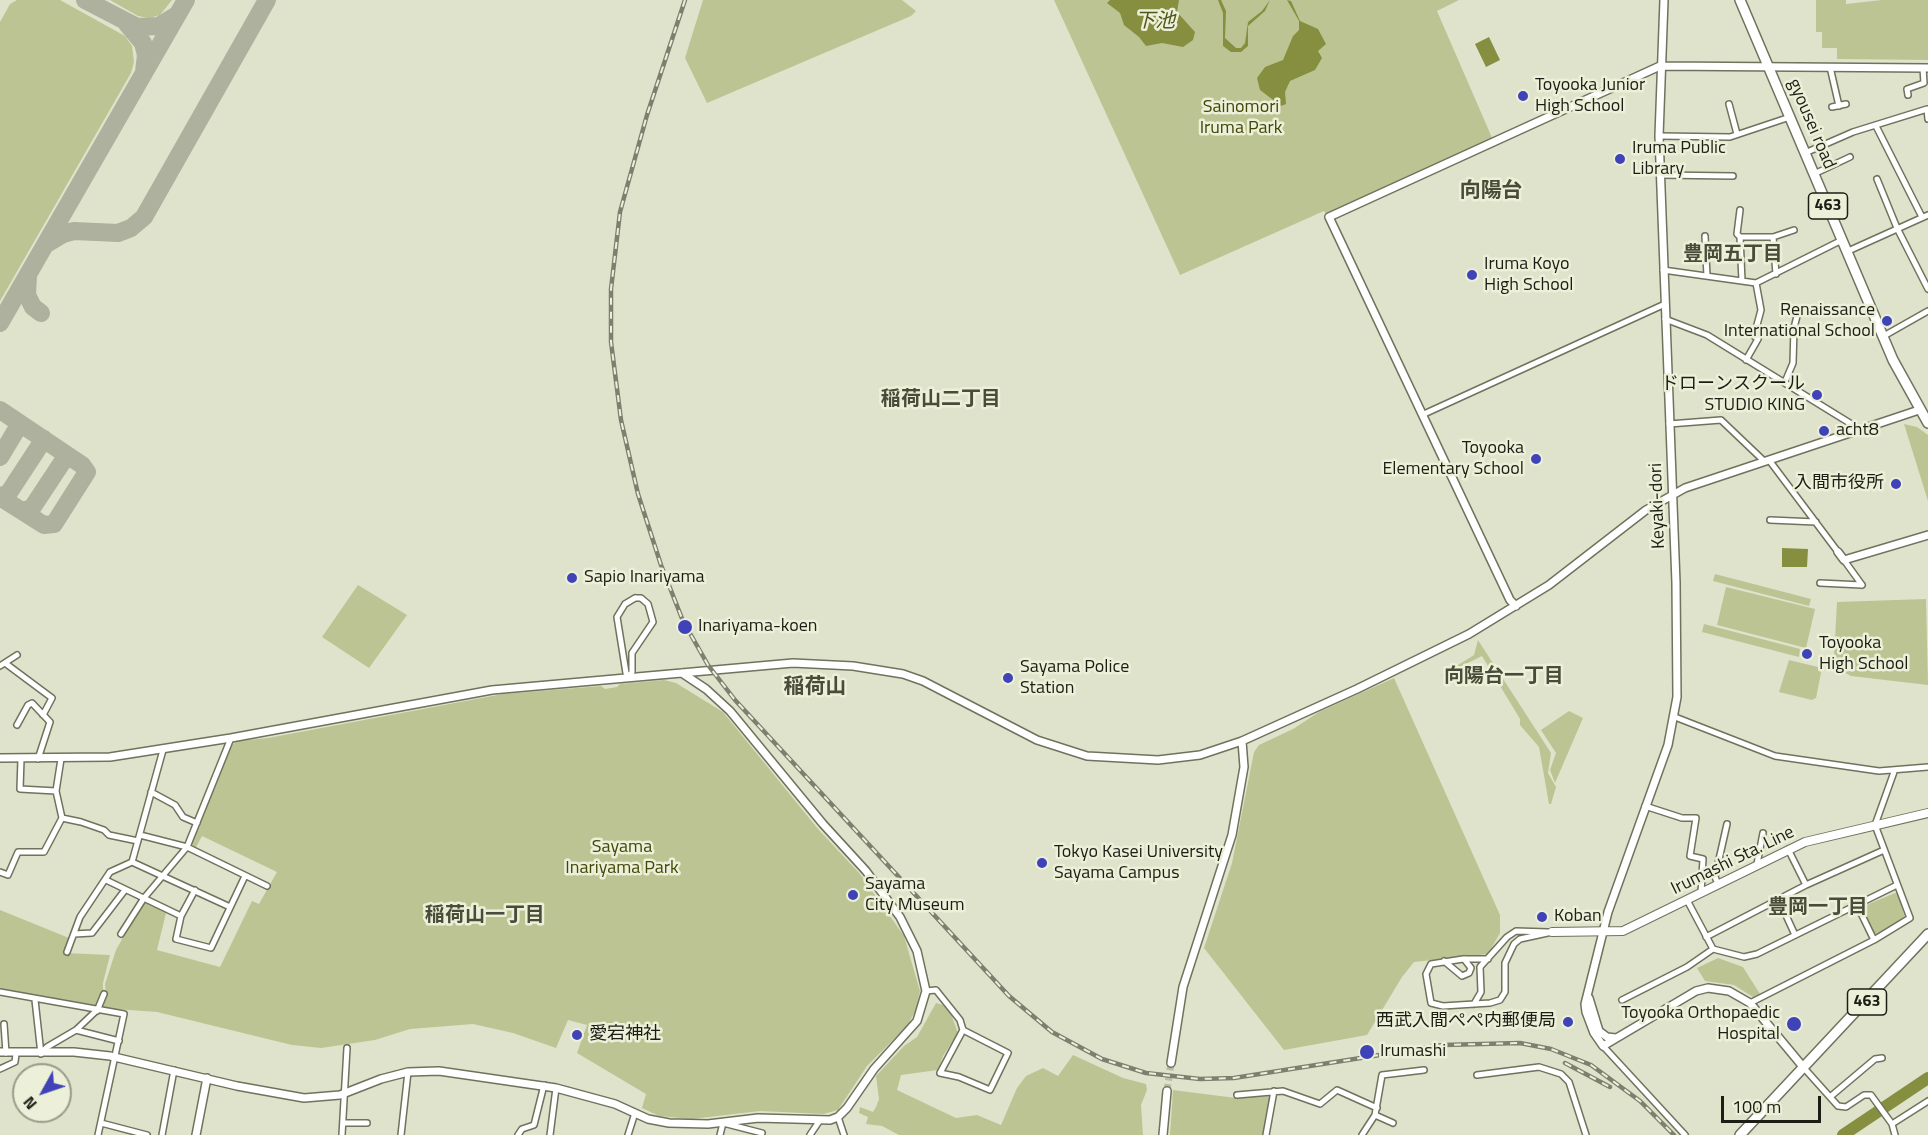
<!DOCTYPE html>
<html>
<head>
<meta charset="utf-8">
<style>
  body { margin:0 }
  #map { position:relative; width:1928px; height:1135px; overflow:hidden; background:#dfe3cb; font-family:"Titillium Web",sans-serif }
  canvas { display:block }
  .north { position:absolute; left:12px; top:1063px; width:60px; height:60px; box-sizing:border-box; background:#ecf0d8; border:2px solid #999c8a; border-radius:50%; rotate:230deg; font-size:16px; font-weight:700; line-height:24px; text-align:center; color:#1c1d15 }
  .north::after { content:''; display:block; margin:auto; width:21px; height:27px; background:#3f43b7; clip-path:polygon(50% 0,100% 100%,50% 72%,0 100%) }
  .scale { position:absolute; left:1721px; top:1096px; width:100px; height:27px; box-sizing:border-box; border:3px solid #1c1d15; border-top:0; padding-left:8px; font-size:18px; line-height:21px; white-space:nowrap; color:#1c1d15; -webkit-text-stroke:4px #ecf0d8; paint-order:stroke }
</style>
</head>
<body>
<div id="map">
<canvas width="1928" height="1135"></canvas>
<div class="north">N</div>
<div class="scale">100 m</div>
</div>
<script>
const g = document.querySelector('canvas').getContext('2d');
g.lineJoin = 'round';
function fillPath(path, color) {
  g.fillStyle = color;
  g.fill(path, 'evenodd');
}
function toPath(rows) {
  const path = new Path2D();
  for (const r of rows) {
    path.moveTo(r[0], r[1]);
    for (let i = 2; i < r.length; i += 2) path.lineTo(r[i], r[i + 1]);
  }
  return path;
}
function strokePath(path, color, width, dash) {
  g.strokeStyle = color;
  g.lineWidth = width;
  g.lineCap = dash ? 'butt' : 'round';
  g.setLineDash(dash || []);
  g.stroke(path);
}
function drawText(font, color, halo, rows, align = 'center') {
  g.font = font + ' "Titillium Web","Noto Sans JP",sans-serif';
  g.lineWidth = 5;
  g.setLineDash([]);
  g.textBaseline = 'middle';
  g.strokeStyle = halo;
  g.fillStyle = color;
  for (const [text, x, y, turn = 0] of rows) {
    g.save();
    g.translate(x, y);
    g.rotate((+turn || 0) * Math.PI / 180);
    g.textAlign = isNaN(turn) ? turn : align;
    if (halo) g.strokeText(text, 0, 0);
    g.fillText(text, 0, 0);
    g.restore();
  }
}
fillPath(toPath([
  [17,0,60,0,125,36,132,46,134,62,131,73,0,301,0,22,10,4],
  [110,0,172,0,160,15,149,18,138,16],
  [703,0,902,0,916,11,911,16,707,103,685,58],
  [1054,0,1459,0,1437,11,1493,140,1328,217,1324,211,1180,275],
  [1816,0,1846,0,1846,4,1882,0,1928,0,1928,60,1837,59,1837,48,1822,48,1822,32,1816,32],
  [1904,424,1917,427,1928,435,1928,501],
  [1715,574,1811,599,1809,606,1713,581],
  [358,585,407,615,369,668,322,637],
  [1726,587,1815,609,1806,648,1717,625],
  [1926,599,1928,685,1851,676,1840,670,1834,658,1837,602],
  [1704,624,1800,649,1799,657,1702,632],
  [1478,640,1551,753,1548,773,1556,787,1551,804,1549,804,1539,747,1520,725,1520,719,1482,656,1439,677,1474,655],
  [1789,660,1822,668,1816,698,1812,700,1779,692],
  [1394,678,1500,915,1500,933,1488,954,1414,962,1402,977,1367,1035,1284,1050,1204,948,1232,863,1254,752,1259,745,1293,729,1319,712],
  [664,680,676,683,723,712,818,829,860,874,904,936,920,991,916,1009,908,1025,867,1066,838,1110,823,1114,760,1111,692,1119,659,1116,642,1108,646,1094,577,1053,587,1025,568,1020,556,1048,513,1033,473,1024,410,1029,375,1040,321,1048,292,1045,157,1012,100,1008,106,997,105,984,116,950,142,904,146,903,166,913,157,950,220,967,252,901,259,904,277,872,202,836,195,849,191,842,232,745,237,741,268,738,503,694,601,686,605,689,617,687,620,684],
  [1569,711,1583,718,1555,783,1550,770,1556,753,1541,730],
  [1895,893,1898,894,1905,918,1877,934,1874,933,1863,911,1864,906],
  [0,910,69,938,65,953,110,955,103,983,103,993,96,1009,0,990],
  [1718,958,1743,967,1760,994,1753,997,1734,985,1705,981,1697,968],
  [936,1003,943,1005,951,1014,958,1033,943,1056,938,1070,901,1075,897,1090,956,1118,977,1115,1001,1125,1017,1088,1026,1076,1043,1068,1058,1076,1073,1055,1123,1078,1146,1084,1147,1090,1141,1105,1143,1135,899,1135,882,1126,866,1124,868,1117,859,1113,860,1107,873,1112,876,1107,879,1099,876,1076,904,1046,917,1037],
  [1173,1090,1236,1098,1271,1096,1265,1135,1170,1135]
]), '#bdc493');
fillPath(toPath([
  [1110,0,1179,0,1177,12,1195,32,1193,40,1183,47,1162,43,1146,46,1139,37,1124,25,1120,13,1107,3],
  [1218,0,1221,0,1226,11,1225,38,1236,48,1241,48,1245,43,1248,22,1262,11,1270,0,1265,11,1248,26,1248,46,1241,52,1231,52,1223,46,1223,13],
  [1287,0,1291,1,1300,21,1318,29,1326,44,1318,51,1322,58,1315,70,1290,81,1285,92,1286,104,1281,106,1260,90,1257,78,1265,67,1283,60,1293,36,1299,30,1299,21],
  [1489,37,1500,60,1486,67,1475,44],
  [1782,548,1808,549,1807,567,1782,567]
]), '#868f3f');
strokePath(toPath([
  [1843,1135,1928,1078]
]), '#868f3f', 12);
strokePath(toPath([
  [85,0,137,27,159,26,177,15],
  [127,24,143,43,146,55,144,72],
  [48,243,63,234,74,231,118,233,131,228,144,217,267,0],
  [28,276,27,295,33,307,41,313],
  [0,323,186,0],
  [0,410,67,455,32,508,22,511],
  [0,457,18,427,15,420,9,416],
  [0,496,8,494,44,439],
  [0,497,44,525,54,524,87,472,82,465,67,455]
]), '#aeb19d', 18);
strokePath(toPath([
  [1167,1091,1171,1063]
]), '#b8bba7', 7, [7, 3.5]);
const minor = toPath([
  [1830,67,1839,106],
  [1908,95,1907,89,1924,83,1923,68],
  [1729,104,1737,134],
  [1832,107,1846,104],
  [1876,126,1922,217],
  [1659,136,1730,137,1790,117],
  [1805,153,1853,132,1927,109,1928,119],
  [1814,174,1850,157],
  [1660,175,1733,176],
  [1877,179,1897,228,1928,289],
  [1740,210,1737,234,1740,237],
  [1705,236,1707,276],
  [1773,237,1794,230],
  [1846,252,1928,215],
  [1663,270,1756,283,1842,240],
  [1742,281,1740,237,1773,237,1776,274],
  [1665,319,1707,335,1861,430],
  [1882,337,1928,311],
  [1746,360,1758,339,1754,336,1761,310,1756,283],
  [1785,382,1793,363,1794,328,1798,312],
  [1424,414,1665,304],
  [1669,424,1721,420,1764,461],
  [1769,460,1838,552],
  [1770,520,1816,522],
  [1844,560,1862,585],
  [1820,583,1862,585],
  [635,598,641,598,648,604,653,622,632,653,632,672,629,677,626,673,617,617,625,604,635,598],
  [5,663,52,698,43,715],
  [0,666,17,655],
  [1675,717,1775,756,1879,771,1928,767],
  [17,725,28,705,32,703,50,722,38,759],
  [21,759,20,789,56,791],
  [61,759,56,791,62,818],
  [151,792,175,805,183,817,197,823],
  [1645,806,1682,818,1696,818,1690,856,1703,859,1701,893],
  [140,835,187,847,267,886],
  [1788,849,1806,885],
  [132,862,163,750],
  [1757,864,1763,833],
  [0,872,8,875,18,852,44,852,62,818,81,822,104,830,109,835,138,841],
  [106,880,181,916],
  [1718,884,1715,877,1727,824],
  [195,890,181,916,176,939,211,948,245,876],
  [1687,900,1713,949,1744,957,1757,954,1897,885],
  [1779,900,1795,935],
  [1857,905,1874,940],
  [74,934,92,933,125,890],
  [121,934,144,898,187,847,231,738],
  [1706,937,1806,885,1884,850],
  [67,952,80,917,110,872,132,862,230,907],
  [1488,959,1463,959,1431,964,1426,974,1431,1003,1443,1006,1490,1003,1500,1000,1505,992,1505,963,1514,944,1520,939,1552,932],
  [1444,961,1462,976,1469,973,1471,968,1464,959],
  [926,991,936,990,960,1020,963,1030,1008,1053,990,1090,959,1077,940,1073,963,1030],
  [0,992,124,1014,98,1135],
  [35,1000,41,1054],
  [1622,1000,1687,967,1713,949],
  [1750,1003,1874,940,1910,918,1875,825,1894,772],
  [1474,1004,1481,992,1480,967,1507,937,1516,931,1548,932],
  [97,1011,104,994],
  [4,1024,6,1053],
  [76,1030,119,1041],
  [1603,1046,1685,1135],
  [41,1053,47,1047,76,1030,96,1011],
  [1804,1068,1838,1106,1846,1107,1864,1095,1871,1095,1892,1124,1895,1135],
  [0,1069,15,1062,16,1054],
  [1477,1075,1539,1067,1561,1074,1569,1082,1586,1135],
  [1237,1095,1283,1091,1320,1104,1337,1090,1377,1108],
  [1830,1097,1875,1059,1882,1058],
  [1375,1115,1393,1123],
  [838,1117,844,1135],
  [101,1123,147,1135],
  [343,1123,367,1123],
  [1892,1124,1928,1101],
  [162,1135,174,1070],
  [342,1135,347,1048],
  [401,1135,408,1072],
  [518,1135,522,1129,534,1125,544,1085],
  [550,1135,556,1088],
  [628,1135,635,1113],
  [720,1135,723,1123,762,1133],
  [810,1135,820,1120],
  [1266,1135,1274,1091],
  [1362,1135,1375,1115,1382,1075,1424,1070]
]);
const tertiary = toPath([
  [1664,0,1659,136,1676,583,1677,697,1668,745,1608,912,1585,1004,1586,1012,1594,1033,1603,1046,1696,991,1708,988,1729,991,1750,1003,1804,1068],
  [1838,552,1844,560,1928,535],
  [1516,606,1510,600,1329,217,1660,66,1928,68],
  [0,758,110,757,231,738,492,690,793,663,853,666,903,674,923,681,1037,740,1087,756,1158,760,1200,755,1242,741,1357,689,1469,634,1549,585,1646,510,1685,488,1919,410],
  [1589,998,1599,1031,1607,1037,1616,1038],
  [0,1052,74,1052,110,1056,237,1086,304,1098,340,1095,381,1079,408,1072,439,1071,556,1088,615,1104,648,1119,669,1123,708,1124,758,1118,830,1120,838,1117,847,1108,874,1069,917,1021,926,991,917,951,900,917,866,871,823,824,730,711,706,689,682,673],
  [1171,1063,1183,987,1232,835,1244,767,1242,741],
  [196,1135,207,1078],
  [1163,1135,1167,1091]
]);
const secondary = toPath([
  [1552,932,1623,931,1805,842,1928,813]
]);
const trunk = toPath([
  [1740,0,1893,360,1928,423],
  [1740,1135,1928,934]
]);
strokePath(minor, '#6f725d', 8);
strokePath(tertiary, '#6f725d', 10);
strokePath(secondary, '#6f725d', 10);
strokePath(trunk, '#6f725d', 12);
strokePath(minor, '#fff', 5);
strokePath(tertiary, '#fff', 7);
strokePath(secondary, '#fff', 8);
strokePath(trunk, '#fff', 9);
const rail = toPath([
  [685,0,647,115,620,212,611,289,611,342,621,420,638,494,661,565,683,621,708,665,735,700,1009,996,1052,1032,1102,1059,1146,1073,1200,1079,1234,1078,1443,1045,1520,1043,1551,1049,1591,1065,1640,1101,1674,1135],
  [1565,1063,1610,1087]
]);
strokePath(rail, '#7d7f6f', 4.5);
strokePath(rail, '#ecf0d8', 2, [7]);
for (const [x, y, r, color] of [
  [1523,96,6,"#3f43b7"],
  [1620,159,6,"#3f43b7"],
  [1472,275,6,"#3f43b7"],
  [1887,321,6,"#3f43b7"],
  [1817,395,6,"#3f43b7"],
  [1824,431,6,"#3f43b7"],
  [1536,459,6,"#3f43b7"],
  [1896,484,6,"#3f43b7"],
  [572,578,6,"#3f43b7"],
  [685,627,8,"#3f43b7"],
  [1807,654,6,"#3f43b7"],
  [1008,678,6,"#3f43b7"],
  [1042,863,6,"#3f43b7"],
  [853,895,6,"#3f43b7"],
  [1542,917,6,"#3f43b7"],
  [1568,1022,6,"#3f43b7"],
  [1794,1024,8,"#3f43b7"],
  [577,1035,6,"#3f43b7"],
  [1367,1052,8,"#3f43b7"]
]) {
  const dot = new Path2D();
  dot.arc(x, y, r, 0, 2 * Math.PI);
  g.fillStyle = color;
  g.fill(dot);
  strokePath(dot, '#ecf0d8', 2);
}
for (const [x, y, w] of [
  [1828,206,39],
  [1867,1002,39]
]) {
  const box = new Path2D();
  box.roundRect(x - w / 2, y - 13, w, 26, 4.5);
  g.fillStyle = '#ecf0d8';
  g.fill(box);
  strokePath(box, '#1c1d15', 1.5);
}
drawText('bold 16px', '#1c1d15', null, [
  ["463",1828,206],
  ["463",1867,1002]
]);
drawText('18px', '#1c1d15', '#ecf0d8', [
  ["Toyooka Junior",1535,86],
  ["High School",1535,107],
  ["Iruma Public",1632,149],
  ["Library",1632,170],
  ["Iruma Koyo",1484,265],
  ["High School",1484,286],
  ["Renaissance",1875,311,"right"],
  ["International School",1875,332,"right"],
  ["ドローンスクール",1805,385,"right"],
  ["STUDIO KING",1805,406,"right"],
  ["acht8",1836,431],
  ["Toyooka",1524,449,"right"],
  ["Elementary School",1524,470,"right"],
  ["入間市役所",1884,484,"right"],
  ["Sapio Inariyama",584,578],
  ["Inariyama-koen",698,627],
  ["Toyooka",1819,644],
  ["High School",1819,665],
  ["Sayama Police",1020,668],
  ["Station",1020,689],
  ["Tokyo Kasei University",1054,853],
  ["Sayama Campus",1054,874],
  ["Sayama",865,885],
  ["City Museum",865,906],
  ["Koban",1554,917],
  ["Toyooka Orthopaedic",1780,1014,"right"],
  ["Hospital",1780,1035,"right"],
  ["西武入間ぺぺ内郵便局",1556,1022,"right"],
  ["愛宕神社",589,1035],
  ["Irumashi",1380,1052]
], 'left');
drawText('18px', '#424708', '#ecf0d8', [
  ["Sainomori",1241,108],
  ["Iruma Park",1241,129],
  ["Sayama",622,848],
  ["Inariyama Park",622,869]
]);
drawText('18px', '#1c1d15', '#ecf0d8', [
  ["gyousei road",1811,124,67],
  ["Keyaki-dori",1658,506,-92],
  ["Irumashi Sta. Line",1733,861,-26]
]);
drawText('italic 20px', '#51561c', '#ecf0d8', [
  ["下池",1155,22]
]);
drawText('bold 20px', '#494c39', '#ecf0d8', [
  ["豊岡五丁目",1733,255],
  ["稲荷山二丁目",941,400],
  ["向陽台一丁目",1504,677],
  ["豊岡一丁目",1818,908],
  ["稲荷山一丁目",485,916]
]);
drawText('bold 21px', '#494c39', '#ecf0d8', [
  ["向陽台",1491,192],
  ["稲荷山",815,688]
]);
</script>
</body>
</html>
